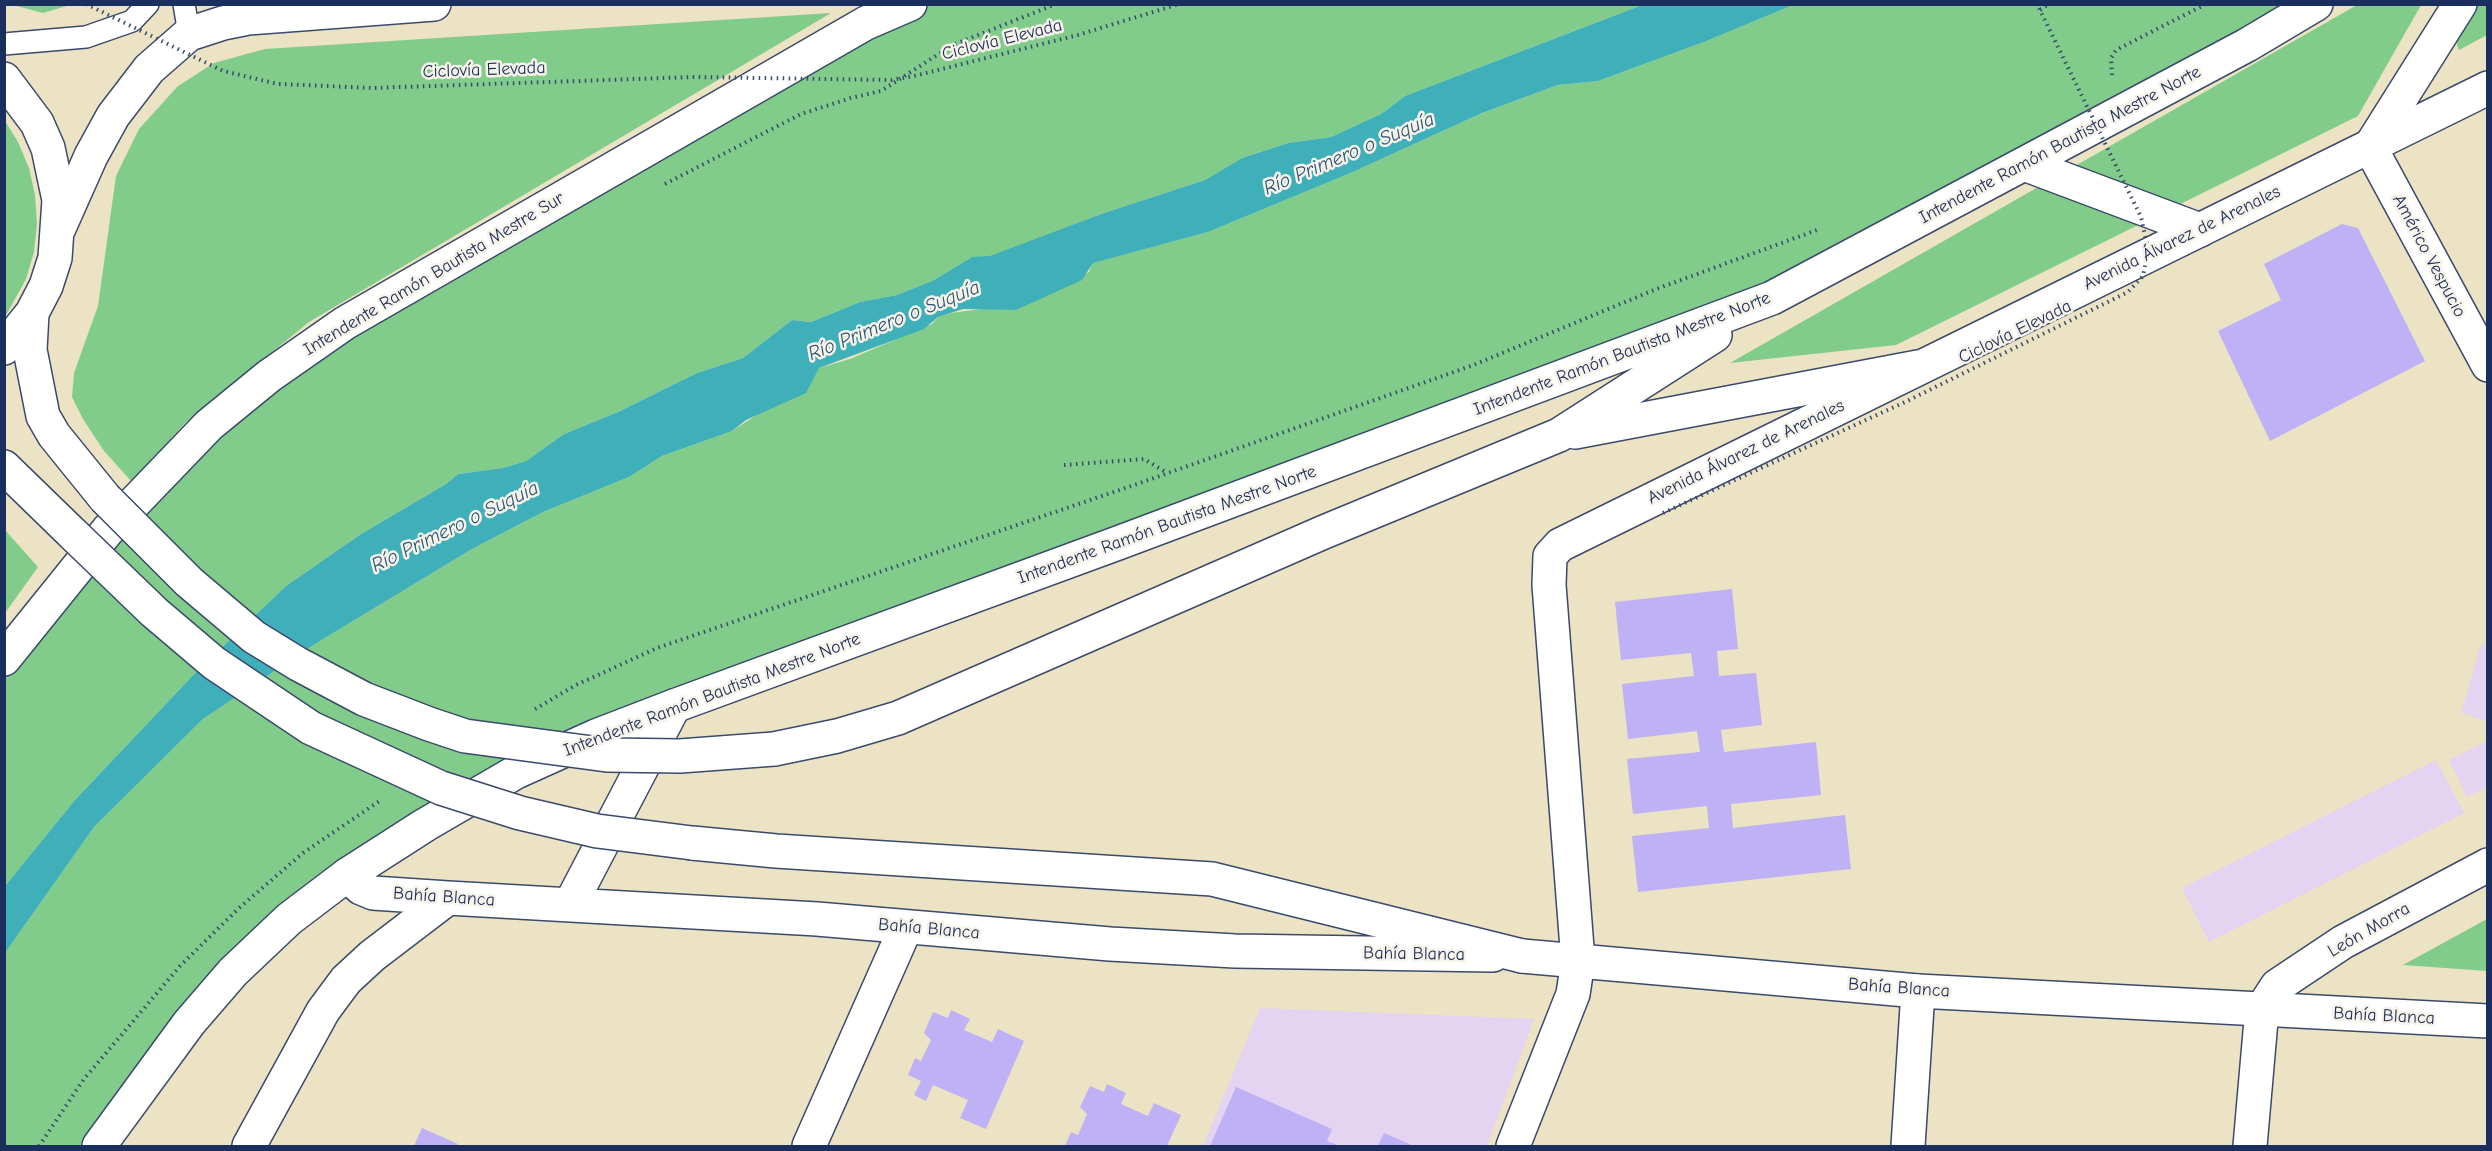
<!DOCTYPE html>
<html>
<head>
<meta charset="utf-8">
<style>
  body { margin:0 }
  #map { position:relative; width:2492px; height:1151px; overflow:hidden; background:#ebe3c3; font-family:"Comic Neue",sans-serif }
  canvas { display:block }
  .frame { position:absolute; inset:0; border:6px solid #1b2f5e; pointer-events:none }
</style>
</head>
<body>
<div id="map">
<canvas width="2492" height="1151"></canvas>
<div class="frame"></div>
</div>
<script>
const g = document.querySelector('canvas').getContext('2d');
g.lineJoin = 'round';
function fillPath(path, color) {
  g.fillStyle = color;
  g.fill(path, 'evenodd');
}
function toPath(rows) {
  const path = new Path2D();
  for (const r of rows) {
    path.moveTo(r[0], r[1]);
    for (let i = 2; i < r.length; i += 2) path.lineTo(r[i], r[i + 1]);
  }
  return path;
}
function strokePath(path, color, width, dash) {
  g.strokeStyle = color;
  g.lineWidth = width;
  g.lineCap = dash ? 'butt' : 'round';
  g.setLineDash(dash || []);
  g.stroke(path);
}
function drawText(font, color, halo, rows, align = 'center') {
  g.font = font + ' "Comic Neue",sans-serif';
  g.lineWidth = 5;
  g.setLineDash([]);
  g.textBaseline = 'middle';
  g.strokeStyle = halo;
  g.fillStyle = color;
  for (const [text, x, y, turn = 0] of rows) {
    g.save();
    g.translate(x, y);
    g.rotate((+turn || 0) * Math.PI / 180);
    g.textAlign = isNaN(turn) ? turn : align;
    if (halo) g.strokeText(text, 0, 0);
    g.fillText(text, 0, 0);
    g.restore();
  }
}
fillPath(toPath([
  [2481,644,2487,646,2487,721,2461,713],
  [2487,741,2487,787,2467,797,2449,760],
  [2436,760,2464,813,2209,942,2182,888],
  [1260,1008,1534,1019,1487,1146,1203,1146]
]), '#e4d3f1');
fillPath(toPath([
  [13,5,70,4,70,5,43,13],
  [910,5,1642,5,1405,96,1381,114,1331,137,1288,143,1242,158,1205,180,1104,213,990,257,972,257,934,280,897,295,860,302,811,322,792,320,743,358,697,373,618,412,564,434,526,461,503,468,458,474,446,484,361,534,286,586,198,670,75,800,5,886,4,659,269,376],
  [1793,5,2316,5,1772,298,596,736,289,919,99,1146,5,1146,5,953,94,827,203,719,315,644,472,549,543,512,629,477,662,456,732,431,810,380,819,368,850,359,932,324,938,317,951,313,989,308,1016,310,1089,272,1092,263,1208,232,1353,172,1482,113,1558,85,1598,81,1704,42],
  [2357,5,2421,5,2358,116,1896,345,1730,363],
  [2458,5,2487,5,2487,35,2459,50,2448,20],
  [831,13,309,322,185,423,132,482,104,451,83,419,72,397,74,373,98,306,116,176,139,129,178,86,214,63,265,49],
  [5,121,18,142,29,168,35,195,37,224,34,252,26,279,5,317],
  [5,530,38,567,5,613],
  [2487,919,2487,971,2403,965]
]), '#81cc8a');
fillPath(toPath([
  [1642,5,1793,5,1704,42,1598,81,1558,85,1482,113,1353,172,1208,232,1093,263,1082,280,1016,310,963,309,938,317,924,329,819,368,806,393,746,420,732,431,662,456,629,477,543,512,472,549,315,644,203,719,94,827,5,953,5,886,75,800,198,670,286,586,361,534,446,484,458,474,503,468,526,461,564,434,618,412,697,373,743,358,792,320,811,322,860,302,897,295,934,280,972,257,990,256,1104,213,1205,180,1242,158,1288,143,1331,137,1381,114,1405,96]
]), '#3fafba');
fillPath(toPath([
  [2342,224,2358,228,2425,361,2270,441,2218,331,2281,300,2264,264],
  [1732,589,1738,649,1717,651,1719,676,1756,673,1762,725,1721,730,1724,752,1816,742,1821,795,1731,804,1733,828,1845,815,1851,869,1638,892,1632,836,1709,828,1707,806,1633,814,1627,759,1700,752,1697,731,1628,739,1622,684,1694,676,1691,653,1621,660,1615,602],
  [951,1010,970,1019,964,1030,992,1042,998,1029,1024,1041,986,1129,960,1118,968,1100,933,1085,926,1101,914,1095,921,1081,908,1075,915,1058,921,1061,931,1040,924,1033,933,1012,948,1018],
  [1107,1084,1126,1093,1121,1104,1148,1116,1154,1103,1181,1115,1167,1146,1065,1146,1071,1132,1078,1135,1087,1114,1080,1107,1090,1086,1104,1092],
  [1236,1087,1332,1129,1327,1141,1339,1146,1210,1146],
  [422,1128,458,1144,457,1146,414,1146],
  [1384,1133,1414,1146,1378,1146]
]), '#bfb1f5');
const service = toPath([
  [184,4,189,34],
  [4,44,86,37,132,21,148,4]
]);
const minor = toPath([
  [2370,147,2488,365],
  [347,875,361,888,373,893,448,898,817,919,1110,944,1235,951,1493,955],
  [570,905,674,706],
  [249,1146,323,1011,346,980,372,956,448,898],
  [809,1146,906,927],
  [1513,1146,1573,994,1578,961,1549,585,1550,556,1560,545,2488,88],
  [1908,1146,1918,991],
  [2250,1146,2262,1009,2277,986,2343,942,2488,865]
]);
const tertiary = toPath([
  [1522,956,1918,991,2488,1021]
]);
const primary = toPath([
  [4,79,37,123,48,148,59,200,55,258,46,286,32,313,4,348],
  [2370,147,2460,4],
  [2024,164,2200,230],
  [59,228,91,156,113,116,149,69,189,34,223,23,248,18,434,4],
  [32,313,30,350,43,416,54,435,105,498],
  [1575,432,1918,367],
  [4,467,73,534],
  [4,659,108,530,209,425,269,376,345,323,866,23,910,4],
  [774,749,837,736,898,718,1324,532,1559,435,1715,335],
  [692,843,776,851,1212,879,1522,956],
  [99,1146,189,1023,233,972,289,919,347,875,425,825,516,772,596,736,674,706,1118,543,1772,298,2247,45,2316,4]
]);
strokePath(service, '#3a4a6d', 24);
strokePath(minor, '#3a4a6d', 36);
strokePath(tertiary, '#3a4a6d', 36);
strokePath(primary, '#3a4a6d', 36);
strokePath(toPath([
  [2040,10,2049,4],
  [2112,75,2111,58,2116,50,2206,4],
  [665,184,801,114,851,98,881,91,953,45,1056,4],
  [1064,465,1144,459,1167,473],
  [535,709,576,685,657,648,1140,483,1471,366,1659,288,1817,230],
  [39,1146,84,1079,180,966,239,908,303,853,381,800]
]), '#3a4a6d', 4, [1.5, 4.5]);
strokePath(service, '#fff', 21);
strokePath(minor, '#fff', 33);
strokePath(tertiary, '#fff', 33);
strokePath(primary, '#fff', 33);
const primaryBridge = toPath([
  [105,498,189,582,254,637,298,664,364,699,429,724,465,736,607,755,680,756,774,749],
  [73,534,154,612,214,663,311,728,441,788,520,813,597,831,692,843]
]);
strokePath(primaryBridge, '#3a4a6d', 36, []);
strokePath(toPath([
  [86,4,223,71,278,84,373,88,694,77,891,80,914,76,1078,35,1179,4],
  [1663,513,1903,403,2128,292,2143,276,2148,249,2141,217,2037,4]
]), '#3a4a6d', 4, [1.5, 4.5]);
strokePath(primaryBridge, '#fff', 33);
drawText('18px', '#1b2f5e', '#f7f3e8', [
  ["Ciclovía Elevada",1002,40,-14],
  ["Ciclovía Elevada",484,70,-2],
  ["Intendente Ramón Bautista Mestre Norte",2060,145,-28],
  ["Avenida Álvarez de Arenales",2182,238,-26],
  ["Américo Vespucio",2429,256,62],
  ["Intendente Ramón Bautista Mestre Sur",434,274,-31],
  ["Ciclovía Elevada",2015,332,-26],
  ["Intendente Ramón Bautista Mestre Norte",1622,354,-21],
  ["Avenida Álvarez de Arenales",1746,452,-26],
  ["Intendente Ramón Bautista Mestre Norte",1167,525,-20],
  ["Intendente Ramón Bautista Mestre Norte",712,695,-21],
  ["Bahía Blanca",444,897,4],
  ["Bahía Blanca",929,929,5],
  ["León Morra",2369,930,-30],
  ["Bahía Blanca",1414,954,1],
  ["Bahía Blanca",1899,988,4],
  ["Bahía Blanca",2384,1016,3]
]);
drawText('italic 20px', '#26557a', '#f7f3e8', [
  ["Río Primero o Suquía",1349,154,-23],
  ["Río Primero o Suquía",894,321,-22],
  ["Río Primero o Suquía",455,527,-26]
]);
</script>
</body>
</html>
